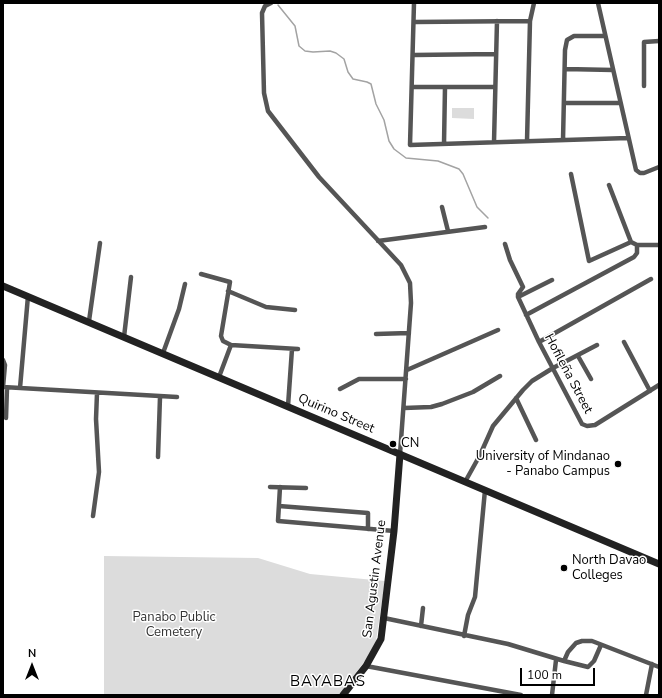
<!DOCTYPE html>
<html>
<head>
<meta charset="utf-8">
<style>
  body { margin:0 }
  #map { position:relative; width:662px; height:698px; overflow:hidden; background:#fff; font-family:"Nunito Sans",sans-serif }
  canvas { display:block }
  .frame { position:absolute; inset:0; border:4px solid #000; pointer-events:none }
  .north { position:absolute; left:12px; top:646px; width:40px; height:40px; -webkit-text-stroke:3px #fff; paint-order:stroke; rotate:0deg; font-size:11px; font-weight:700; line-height:16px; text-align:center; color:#000 }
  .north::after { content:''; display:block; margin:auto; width:14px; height:18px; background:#000; clip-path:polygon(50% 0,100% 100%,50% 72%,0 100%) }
  .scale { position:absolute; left:520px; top:668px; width:75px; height:18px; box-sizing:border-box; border:2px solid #000; border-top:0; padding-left:5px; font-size:12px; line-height:14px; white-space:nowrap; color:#000; -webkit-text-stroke:3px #fff; paint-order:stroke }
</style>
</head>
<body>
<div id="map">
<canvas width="662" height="698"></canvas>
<div class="frame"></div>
<div class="north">N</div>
<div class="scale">100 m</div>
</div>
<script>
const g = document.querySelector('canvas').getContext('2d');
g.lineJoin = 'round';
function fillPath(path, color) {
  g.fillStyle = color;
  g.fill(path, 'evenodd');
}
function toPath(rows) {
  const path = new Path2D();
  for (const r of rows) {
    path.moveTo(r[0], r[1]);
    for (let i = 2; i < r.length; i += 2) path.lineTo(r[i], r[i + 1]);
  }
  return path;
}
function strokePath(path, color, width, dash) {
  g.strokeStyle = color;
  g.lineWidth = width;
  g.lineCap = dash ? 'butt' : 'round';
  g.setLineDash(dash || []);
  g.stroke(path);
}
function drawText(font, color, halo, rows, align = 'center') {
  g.font = font + ' "Nunito Sans",sans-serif';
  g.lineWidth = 3;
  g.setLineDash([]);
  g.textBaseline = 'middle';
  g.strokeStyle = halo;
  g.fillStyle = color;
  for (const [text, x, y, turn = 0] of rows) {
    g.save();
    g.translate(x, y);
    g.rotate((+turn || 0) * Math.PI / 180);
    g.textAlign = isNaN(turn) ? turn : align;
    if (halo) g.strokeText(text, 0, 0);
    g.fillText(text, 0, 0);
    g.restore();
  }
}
fillPath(toPath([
  [452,108,474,108,474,119,452,118],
  [104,556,258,558,310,574,385,581,376,641,370,654,339,695,104,695]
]), '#dcdcdc');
strokePath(toPath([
  [278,5,295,26,299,46,305,51,313,52,330,51,336,53,344,59,348,72,353,79,367,82,371,84,376,104,384,120,389,141,394,149,406,158,438,161,459,169,463,174,477,207,488,218]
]), '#a3a3a3', 1.5);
strokePath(toPath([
  [271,3,265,6,262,13,264,93,268,111,319,177,401,265,410,283,411,303,400,454],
  [414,3,410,145,628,138],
  [598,3,636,170,640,173,644,173,659,167],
  [415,22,530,21],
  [414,55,496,54],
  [565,69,613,70],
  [644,86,644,42,659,41],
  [412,87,495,87],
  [564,103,620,103],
  [563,140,565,50,567,40,574,36,605,36],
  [527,141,530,21,534,3],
  [494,142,497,21],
  [444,144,445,87],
  [571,174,589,261,631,242,637,245,659,245],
  [609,185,631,242],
  [442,207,448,231],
  [378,241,485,227],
  [505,244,510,260,523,287,518,294,518,297],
  [201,274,230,282,221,336,223,341,231,345,298,349],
  [228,291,266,307,295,310],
  [518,297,539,342,582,424,587,426,595,425,659,385],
  [518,297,552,280],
  [526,315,634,257,637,253,637,245],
  [89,321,100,243],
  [376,334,409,333],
  [124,337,131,277],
  [539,342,651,279],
  [624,342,650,391],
  [163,353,179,309,185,284],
  [578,356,591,379],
  [3,360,5,365,3,387],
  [407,370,498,330],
  [219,377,231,345],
  [3,387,177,397],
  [20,388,28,296],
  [340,389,359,379,406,379],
  [516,398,536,440],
  [288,406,292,349],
  [404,408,431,407,442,404,473,392,500,376],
  [6,418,7,388],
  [158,457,160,397],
  [465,482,480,455,493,426,523,390,532,381,553,368,597,345],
  [270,487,306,488],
  [280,487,278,521,394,531],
  [279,506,368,513,368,529],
  [93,516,99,472,96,419,97,393],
  [384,618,508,644,564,661,568,652,576,643,582,641,592,641,659,667],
  [421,626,423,608],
  [464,636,468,615,475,597,485,490],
  [564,661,588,667,594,661,601,645],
  [366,666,521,695],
  [552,695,556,660],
  [646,695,652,664]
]), '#555', 4.5);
strokePath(toPath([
  [3,286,659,564],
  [343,695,366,666,381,639,394,531,400,454]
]), '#222', 7);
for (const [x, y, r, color] of [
  [393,444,4,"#000"],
  [618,464,4,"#000"],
  [564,568,4,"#000"]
]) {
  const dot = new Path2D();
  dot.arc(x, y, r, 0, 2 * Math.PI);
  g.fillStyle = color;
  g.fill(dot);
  strokePath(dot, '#fff', 1.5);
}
drawText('13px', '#000', '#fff', [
  ["Hofileña Street",568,374,62],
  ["Quirino Street",336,414,23],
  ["San Agustin Avenue",375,579,-83]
]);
drawText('13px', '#000', '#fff', [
  ["CN",401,444],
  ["University of Mindanao",610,457,"right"],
  ["- Panabo Campus",610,472,"right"],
  ["North Davao",572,561],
  ["Colleges",572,576]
], 'left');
drawText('13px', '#333', '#fff', [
  ["Panabo Public",174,618],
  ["Cemetery",174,633]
]);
g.letterSpacing = '1px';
drawText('15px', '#000', '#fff', [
  ["BAYABAS",328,682]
]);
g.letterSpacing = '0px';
</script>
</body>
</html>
